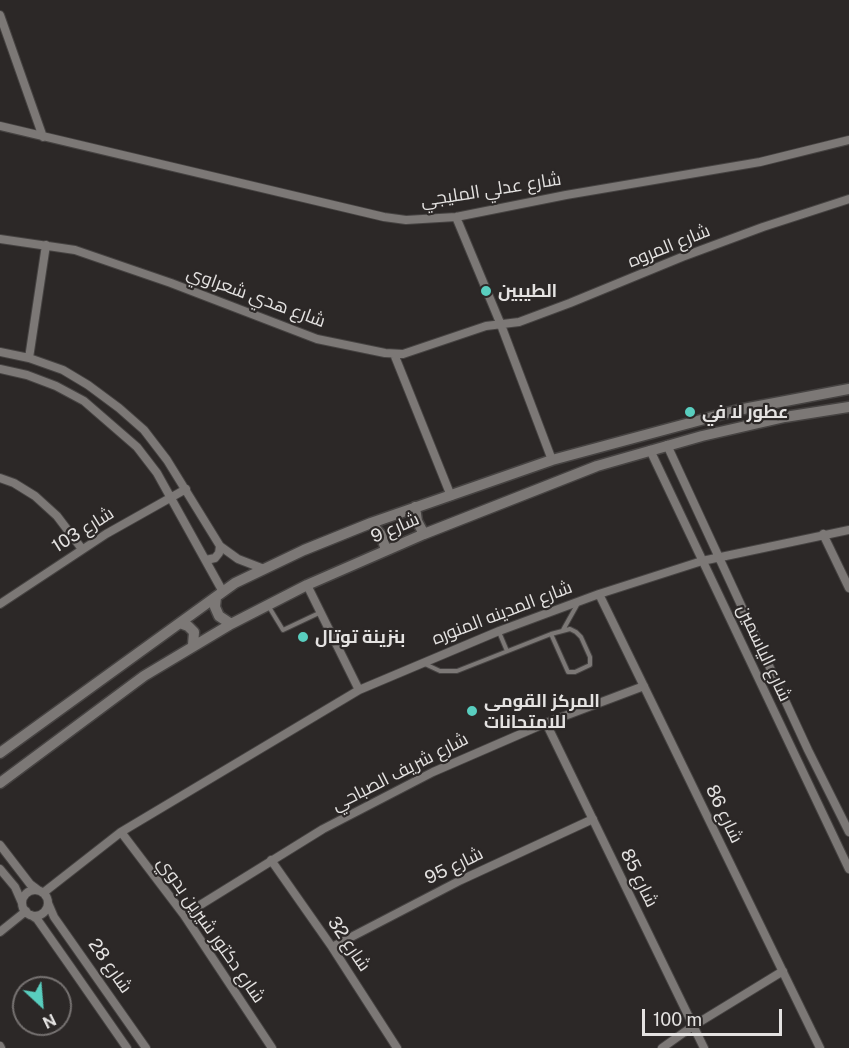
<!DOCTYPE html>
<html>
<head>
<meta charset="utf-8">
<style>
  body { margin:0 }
  #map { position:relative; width:849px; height:1048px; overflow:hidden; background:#2c2827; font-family:"Public Sans",sans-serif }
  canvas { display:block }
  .north { position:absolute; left:12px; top:976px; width:60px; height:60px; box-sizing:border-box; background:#2c2827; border:2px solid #767271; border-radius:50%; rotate:154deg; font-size:16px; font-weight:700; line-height:24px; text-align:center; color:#e4e2e1 }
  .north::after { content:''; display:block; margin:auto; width:21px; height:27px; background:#59cebf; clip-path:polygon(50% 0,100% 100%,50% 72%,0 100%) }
  .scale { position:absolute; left:642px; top:1009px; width:140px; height:27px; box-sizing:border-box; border:3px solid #e4e2e1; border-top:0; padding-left:8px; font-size:18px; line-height:21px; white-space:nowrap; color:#e4e2e1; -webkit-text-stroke:4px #2c2827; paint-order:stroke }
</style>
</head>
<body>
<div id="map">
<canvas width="849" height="1048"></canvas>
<div class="north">N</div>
<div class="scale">100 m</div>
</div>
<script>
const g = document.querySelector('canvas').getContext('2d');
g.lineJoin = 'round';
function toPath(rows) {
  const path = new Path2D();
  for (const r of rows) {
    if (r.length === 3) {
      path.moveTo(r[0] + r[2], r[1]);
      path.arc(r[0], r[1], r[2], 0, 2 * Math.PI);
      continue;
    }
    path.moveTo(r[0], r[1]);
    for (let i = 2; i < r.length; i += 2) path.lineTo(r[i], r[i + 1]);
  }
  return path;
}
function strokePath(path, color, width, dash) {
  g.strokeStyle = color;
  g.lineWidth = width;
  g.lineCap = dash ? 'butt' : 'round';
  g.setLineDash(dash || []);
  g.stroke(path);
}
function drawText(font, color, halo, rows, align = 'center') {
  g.font = font + ' "Public Sans",Cairo,sans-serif';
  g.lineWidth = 4.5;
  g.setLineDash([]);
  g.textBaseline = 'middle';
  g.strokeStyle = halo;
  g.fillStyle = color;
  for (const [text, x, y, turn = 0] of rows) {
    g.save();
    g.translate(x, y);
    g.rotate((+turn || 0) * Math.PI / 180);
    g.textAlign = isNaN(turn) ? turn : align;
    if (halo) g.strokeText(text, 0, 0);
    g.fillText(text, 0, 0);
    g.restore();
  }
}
const service = toPath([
  [269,607,283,630,319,613],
  [563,630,577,605],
  [499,632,507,651],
  [425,664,440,671,457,671,551,634,570,629,576,632,581,637,590,657,590,665,575,672,568,672,551,634]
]);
const minor = toPath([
  [0,15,43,137],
  [0,126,384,217,406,220,456,217,566,195,760,162,849,140],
  [456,217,501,325,552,460],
  [0,239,75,250,171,283,317,339,385,353,403,354,486,326,519,322,570,303,682,257,763,227,849,199],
  [0,352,29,358,63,370,88,385,119,408,144,430,167,460,220,546,238,559,264,569],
  [394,354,451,496],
  [29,358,46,245],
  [0,369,27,375,56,386,84,401,137,447,157,473,223,592],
  [667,445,808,750,849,832],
  [650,450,849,869],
  [0,478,14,483,35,496,57,516,82,549],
  [823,534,849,588],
  [206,560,215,558,219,553,220,546],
  [307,585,359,690],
  [599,594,820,1048],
  [0,604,106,534,186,489],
  [546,723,704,1048],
  [121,832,184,915,272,1048],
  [0,845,30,884,38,890],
  [271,860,332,947,397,1048],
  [0,869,15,887,22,903],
  [35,903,13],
  [43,893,121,832,359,690,499,631,599,594,702,561,849,530],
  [48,903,54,917,146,1048],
  [31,915,37,919,70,966,127,1048],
  [184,915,323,829,433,772,546,723,644,686],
  [0,932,26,911],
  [332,947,461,880,593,819],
  [0,1046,1,1048],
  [662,1048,693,1026,783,971]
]);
const secondary = toPath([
  [415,507,417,521,424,534],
  [371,523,381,535,386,550],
  [216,597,215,607,219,616,231,624],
  [180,623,188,626,194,632,193,645],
  [0,753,235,583,304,550,371,523,552,460,738,410,849,389],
  [0,783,144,676,231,624,307,585,424,534,597,466,702,436,785,417,849,407]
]);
strokePath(service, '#464342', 6);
strokePath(minor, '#464342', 10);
strokePath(secondary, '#464342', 13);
strokePath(service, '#7c7876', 4);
strokePath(minor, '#7c7876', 8);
strokePath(secondary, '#7c7876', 10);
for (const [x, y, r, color] of [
  [486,291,6,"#59cebf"],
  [690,412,6,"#59cebf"],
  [303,637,6,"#59cebf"],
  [472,711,6,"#59cebf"]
]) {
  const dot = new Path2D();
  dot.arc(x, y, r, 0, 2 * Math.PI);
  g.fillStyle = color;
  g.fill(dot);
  strokePath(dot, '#2c2827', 2);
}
drawText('18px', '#e4e2e1', '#2c2827', [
  ["شارع عدلي المليجي",491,190,-9],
  ["شارع المروه",669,246,-22],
  ["شارع هدي شعراوي",256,297,20],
  ["شارع 9",395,528,-23],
  ["شارع 103",83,530,-32],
  ["شارع المدينه المنوره",502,613,-21],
  ["شارع الياسمين",764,653,65],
  ["شارع شريف الصباحي",400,772,-27],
  ["شارع 86",724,814,64],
  ["شارع 95",454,866,-26],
  ["شارع 85",639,878,64],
  ["شارع دكتور شيرين بدوي",211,930,55],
  ["شارع 32",349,944,56],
  ["شارع 28",110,966,55]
]);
drawText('bold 18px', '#e4e2e1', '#2c2827', [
  ["الطيبين",498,291],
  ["عطور لا في",702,412],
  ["بنزينة توتال",315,637],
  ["المركز القومى",484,701],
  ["للامتحانات",484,722]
], 'left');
</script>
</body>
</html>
